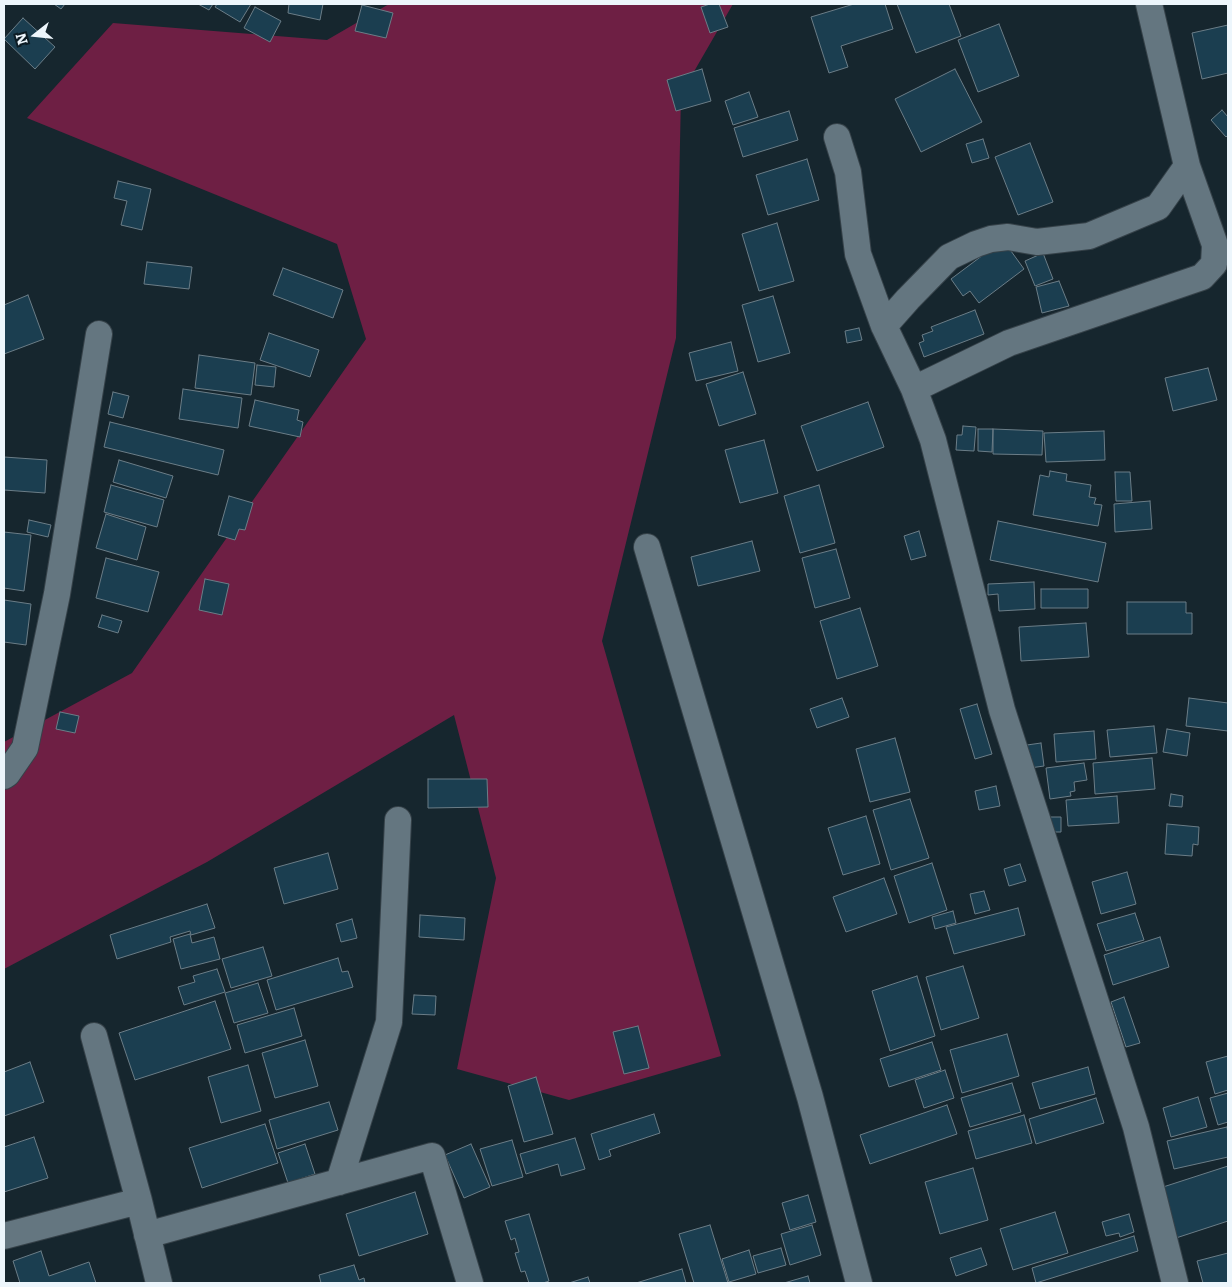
<!DOCTYPE html>
<html>
<head>
<meta charset="utf-8">
<style>
  body { margin:0 }
  #map { position:relative; width:1232px; height:1287px; overflow:hidden; background:#16262e; font-family:Literata,serif }
  canvas { display:block }
  .frame { position:absolute; inset:0; border:5px solid #edf6fc; pointer-events:none }
  .north { position:absolute; left:10px; top:10px; width:50px; height:50px; -webkit-text-stroke:4px #0d1c24; paint-order:stroke; rotate:254deg; font-size:14px; font-weight:700; line-height:20px; text-align:center; color:#edf6fc }
  .north::after { content:''; display:block; margin:auto; width:18px; height:22px; background:#edf6fc; clip-path:polygon(50% 0,100% 100%,50% 72%,0 100%) }
</style>
</head>
<body>
<div id="map">
<canvas width="1232" height="1287"></canvas>
<div class="frame"></div>
<div class="north">N</div>
</div>
<script>
const g = document.querySelector('canvas').getContext('2d');
g.lineJoin = 'round';
function fillPath(path, color) {
  g.fillStyle = color;
  g.fill(path, 'evenodd');
}
function toPath(rows) {
  const path = new Path2D();
  for (const r of rows) {
    path.moveTo(r[0], r[1]);
    for (let i = 2; i < r.length; i += 2) path.lineTo(r[i], r[i + 1]);
  }
  return path;
}
function strokePath(path, color, width, dash) {
  g.strokeStyle = color;
  g.lineWidth = width;
  g.lineCap = dash ? 'butt' : 'round';
  g.setLineDash(dash || []);
  g.stroke(path);
}
fillPath(toPath([
  [389,4,733,4,681,94,676,338,602,641,721,1056,569,1100,457,1069,496,878,454,715,207,862,4,969,4,742,132,673,366,339,337,244,27,118,113,23,327,40]
]), '#6e1f44');
const building = toPath([
  [54,4,65,4,61,9,54,4],
  [198,4,213,4,209,10,198,4],
  [217,4,251,4,240,22,215,7,217,4],
  [289,4,323,4,320,20,288,13,289,4],
  [710,4,719,4,728,27,710,33,701,7,710,4],
  [854,4,885,4,893,29,841,46,848,67,829,73,811,17,854,4],
  [897,4,949,4,961,36,916,53,897,4],
  [362,5,393,13,386,38,355,31,362,5],
  [255,7,281,21,270,42,244,28,255,7],
  [23,18,55,47,35,69,4,39,23,18],
  [999,24,1019,76,978,92,958,40,999,24],
  [1228,25,1228,73,1202,79,1192,33,1228,25],
  [702,69,711,101,676,111,667,80,702,69],
  [955,69,982,122,921,152,895,99,955,69],
  [749,92,758,117,733,125,725,101,749,92],
  [1222,110,1228,117,1228,135,1226,137,1211,120,1222,110],
  [789,111,798,140,743,157,734,128,789,111],
  [983,139,989,158,972,163,966,144,983,139],
  [1030,143,1053,202,1018,215,995,157,1030,143],
  [807,159,819,200,768,215,756,175,807,159],
  [118,181,151,189,142,230,121,225,127,201,114,198,118,181],
  [777,223,794,281,759,291,742,234,777,223],
  [1003,240,1024,269,979,303,970,291,963,296,951,279,1003,240],
  [1043,253,1053,279,1035,286,1025,261,1043,253],
  [147,262,192,267,189,289,144,284,147,262],
  [283,268,343,290,333,318,273,295,283,268],
  [1059,281,1069,306,1042,313,1036,287,1059,281],
  [28,295,44,339,4,354,4,305,28,295],
  [773,296,790,353,758,362,742,305,773,296],
  [975,310,984,334,924,357,919,343,924,341,922,335,933,331,931,327,975,310],
  [859,328,862,340,847,343,845,331,859,328],
  [269,333,319,350,310,377,260,360,269,333],
  [731,342,738,371,696,381,689,353,731,342],
  [199,355,255,363,251,395,195,388,199,355],
  [257,365,276,367,274,387,255,385,257,365],
  [1208,368,1217,400,1173,411,1165,378,1208,368],
  [743,372,756,414,719,426,706,384,743,372],
  [183,389,242,398,238,428,179,419,183,389],
  [113,392,129,396,123,418,108,414,113,392],
  [255,400,299,410,297,420,303,422,300,437,249,426,255,400],
  [868,402,884,447,817,471,801,426,868,402],
  [110,422,224,450,218,475,104,447,110,422],
  [963,426,976,427,974,451,956,450,957,435,962,435,963,426],
  [978,429,993,429,992,452,978,451,978,429],
  [993,429,1043,431,1042,455,993,454,993,429],
  [1104,431,1105,460,1046,462,1044,433,1104,431],
  [764,440,778,493,740,503,725,450,764,440],
  [4,457,47,460,45,493,4,490,4,457],
  [119,460,173,476,166,498,113,482,119,460],
  [1050,471,1067,474,1066,481,1091,485,1089,497,1096,498,1094,504,1102,505,1098,526,1033,515,1040,475,1049,477,1050,471],
  [1115,472,1130,472,1132,501,1116,501,1115,472],
  [111,485,164,500,157,527,104,512,111,485],
  [819,485,835,543,800,553,784,496,819,485],
  [229,496,253,503,245,530,239,529,235,540,218,535,229,496],
  [1150,501,1152,529,1115,532,1114,504,1150,501],
  [106,514,146,527,137,560,96,548,106,514],
  [29,520,51,525,48,537,27,532,29,520],
  [998,521,1106,543,1098,582,990,560,998,521],
  [919,531,926,556,911,560,904,536,919,531],
  [4,532,31,535,24,591,4,588,4,532],
  [752,541,760,571,698,586,691,557,752,541],
  [836,549,850,598,815,608,802,558,836,549],
  [106,558,159,572,148,612,96,598,106,558],
  [205,579,229,584,222,615,199,610,205,579],
  [1034,582,1035,609,999,611,998,594,988,595,988,584,1034,582],
  [1041,589,1088,589,1088,608,1041,608,1041,589],
  [4,600,31,604,26,645,4,642,4,600],
  [1127,602,1186,602,1186,613,1192,613,1192,634,1127,634,1127,602],
  [860,608,878,666,837,679,820,621,860,608],
  [102,615,122,621,118,633,98,627,102,615],
  [1086,623,1089,657,1021,661,1019,627,1086,623],
  [842,698,849,717,817,728,810,709,842,698],
  [1189,698,1228,703,1228,731,1186,726,1189,698],
  [977,704,992,754,975,759,960,709,977,704],
  [60,712,79,716,75,733,56,729,60,712],
  [1154,726,1157,753,1110,757,1107,730,1154,726],
  [1167,729,1190,733,1187,756,1163,752,1167,729],
  [1094,731,1096,759,1056,762,1054,734,1094,731],
  [895,738,910,792,870,802,856,749,895,738],
  [1041,743,1044,766,1030,768,1027,745,1041,743],
  [1152,758,1155,789,1095,794,1093,763,1152,758],
  [1084,763,1087,780,1074,782,1075,791,1070,792,1071,796,1050,799,1046,768,1084,763],
  [428,779,487,779,488,807,428,808,428,779],
  [996,786,1000,806,979,810,975,791,996,786],
  [1171,794,1183,796,1182,807,1169,806,1171,794],
  [1117,796,1119,823,1068,826,1066,800,1117,796],
  [910,799,929,858,891,870,873,810,910,799],
  [866,816,880,864,843,875,828,828,866,816],
  [1047,817,1061,817,1061,832,1048,832,1047,817],
  [1167,824,1199,827,1198,845,1193,844,1192,856,1165,854,1167,824],
  [328,853,338,889,284,904,274,868,328,853],
  [932,863,947,910,909,923,894,876,932,863],
  [1020,864,1026,881,1009,886,1004,869,1020,864],
  [1127,872,1136,904,1101,914,1092,882,1127,872],
  [884,878,897,914,846,932,833,897,884,878],
  [984,891,990,910,975,914,970,894,984,891],
  [207,904,215,928,191,935,190,931,170,937,171,942,117,959,110,935,207,904],
  [1018,908,1025,935,954,954,946,927,1018,908],
  [953,911,956,923,935,929,932,917,953,911],
  [1135,913,1144,940,1106,951,1097,924,1135,913],
  [420,915,465,918,464,940,419,937,420,915],
  [352,919,357,938,341,942,336,924,352,919],
  [190,934,192,943,214,937,220,959,181,969,173,939,190,934],
  [1160,937,1169,967,1113,985,1104,955,1160,937],
  [263,947,272,976,231,988,222,959,263,947],
  [338,958,342,972,348,971,353,987,276,1010,267,980,338,958],
  [963,966,979,1018,941,1030,926,977,963,966],
  [217,969,225,992,184,1005,178,987,195,982,193,976,217,969],
  [917,976,935,1036,890,1051,872,991,917,976],
  [258,983,268,1013,234,1023,225,993,258,983],
  [414,995,436,996,435,1015,412,1014,414,995],
  [1124,997,1140,1043,1126,1047,1111,1002,1124,997],
  [215,1001,231,1049,135,1080,119,1033,215,1001],
  [294,1008,302,1036,245,1053,237,1025,294,1008],
  [638,1026,649,1068,624,1074,613,1032,638,1026],
  [1007,1034,1019,1076,962,1093,950,1050,1007,1034],
  [305,1040,318,1086,275,1098,262,1053,305,1040],
  [932,1042,941,1070,889,1087,880,1059,932,1042],
  [1228,1056,1228,1090,1215,1094,1206,1062,1228,1056],
  [30,1062,44,1102,4,1116,4,1072,30,1062],
  [248,1065,261,1111,221,1123,208,1077,248,1065],
  [1088,1067,1095,1094,1040,1109,1032,1083,1088,1067],
  [945,1070,954,1098,924,1108,915,1080,945,1070],
  [536,1077,553,1134,524,1142,508,1086,536,1077],
  [1012,1083,1021,1112,970,1127,961,1098,1012,1083],
  [1228,1093,1228,1122,1218,1125,1210,1098,1228,1093],
  [1198,1097,1207,1127,1171,1137,1163,1108,1198,1097],
  [1096,1098,1104,1123,1036,1144,1029,1119,1096,1098],
  [329,1102,338,1130,277,1149,269,1120,329,1102],
  [947,1105,957,1134,870,1164,860,1135,947,1105],
  [654,1114,660,1133,609,1150,611,1156,599,1160,591,1134,654,1114],
  [1024,1115,1032,1143,976,1159,968,1131,1024,1115],
  [265,1124,278,1163,202,1188,189,1148,265,1124],
  [1227,1127,1228,1134,1228,1157,1174,1169,1167,1141,1227,1127],
  [34,1137,48,1178,4,1192,4,1147,34,1137],
  [575,1138,585,1169,561,1176,558,1164,526,1174,520,1154,575,1138],
  [512,1140,523,1177,492,1186,480,1149,512,1140],
  [305,1144,315,1174,288,1183,278,1153,305,1144],
  [471,1144,490,1187,464,1198,445,1155,471,1144],
  [1228,1166,1228,1221,1176,1238,1160,1188,1228,1166],
  [973,1168,988,1220,940,1234,925,1182,973,1168],
  [415,1192,428,1234,359,1256,346,1214,415,1192],
  [808,1195,816,1222,790,1230,782,1203,808,1195],
  [1055,1212,1068,1253,1013,1270,1000,1229,1055,1212],
  [529,1214,549,1281,543,1283,529,1283,525,1271,521,1272,515,1253,519,1252,515,1238,511,1240,505,1221,529,1214],
  [1129,1214,1134,1232,1120,1237,1119,1233,1106,1236,1102,1222,1129,1214],
  [710,1225,728,1283,694,1283,679,1234,710,1225],
  [812,1225,821,1255,790,1265,781,1234,812,1225],
  [1134,1236,1138,1251,1036,1283,1032,1268,1134,1236],
  [781,1248,786,1265,758,1273,753,1256,781,1248],
  [981,1248,987,1265,956,1276,950,1258,981,1248],
  [749,1250,756,1274,729,1282,722,1259,749,1250],
  [41,1251,49,1276,89,1262,96,1283,20,1283,13,1261,41,1251],
  [1228,1253,1228,1283,1203,1283,1197,1261,1228,1253],
  [354,1265,359,1280,364,1278,365,1283,321,1283,319,1275,354,1265],
  [682,1269,686,1283,636,1283,682,1269],
  [808,1276,810,1283,784,1283,808,1276],
  [588,1277,590,1283,569,1283,588,1277]
]);
fillPath(building, '#1b3e50');
strokePath(building, '#6b7d87', 1);
const minor = toPath([
  [837,137,848,172,858,254,884,326,914,389,933,440,1002,710,1136,1127,1175,1283],
  [884,326,908,299,949,257,976,244,991,239,1008,237,1037,242,1089,236,1158,207,1187,166],
  [914,389,1009,343,1202,277,1214,264,1215,245,1187,166,1149,4],
  [647,547,810,1097,859,1283],
  [4,776,7,774,25,748,57,594,99,334],
  [94,1036,139,1201,159,1283],
  [339,1182,389,1022,398,820],
  [147,1235,432,1156,470,1283],
  [4,1236,139,1201]
]);
strokePath(minor, '#364249', 28);
strokePath(minor, '#647680', 26);
</script>
</body>
</html>
